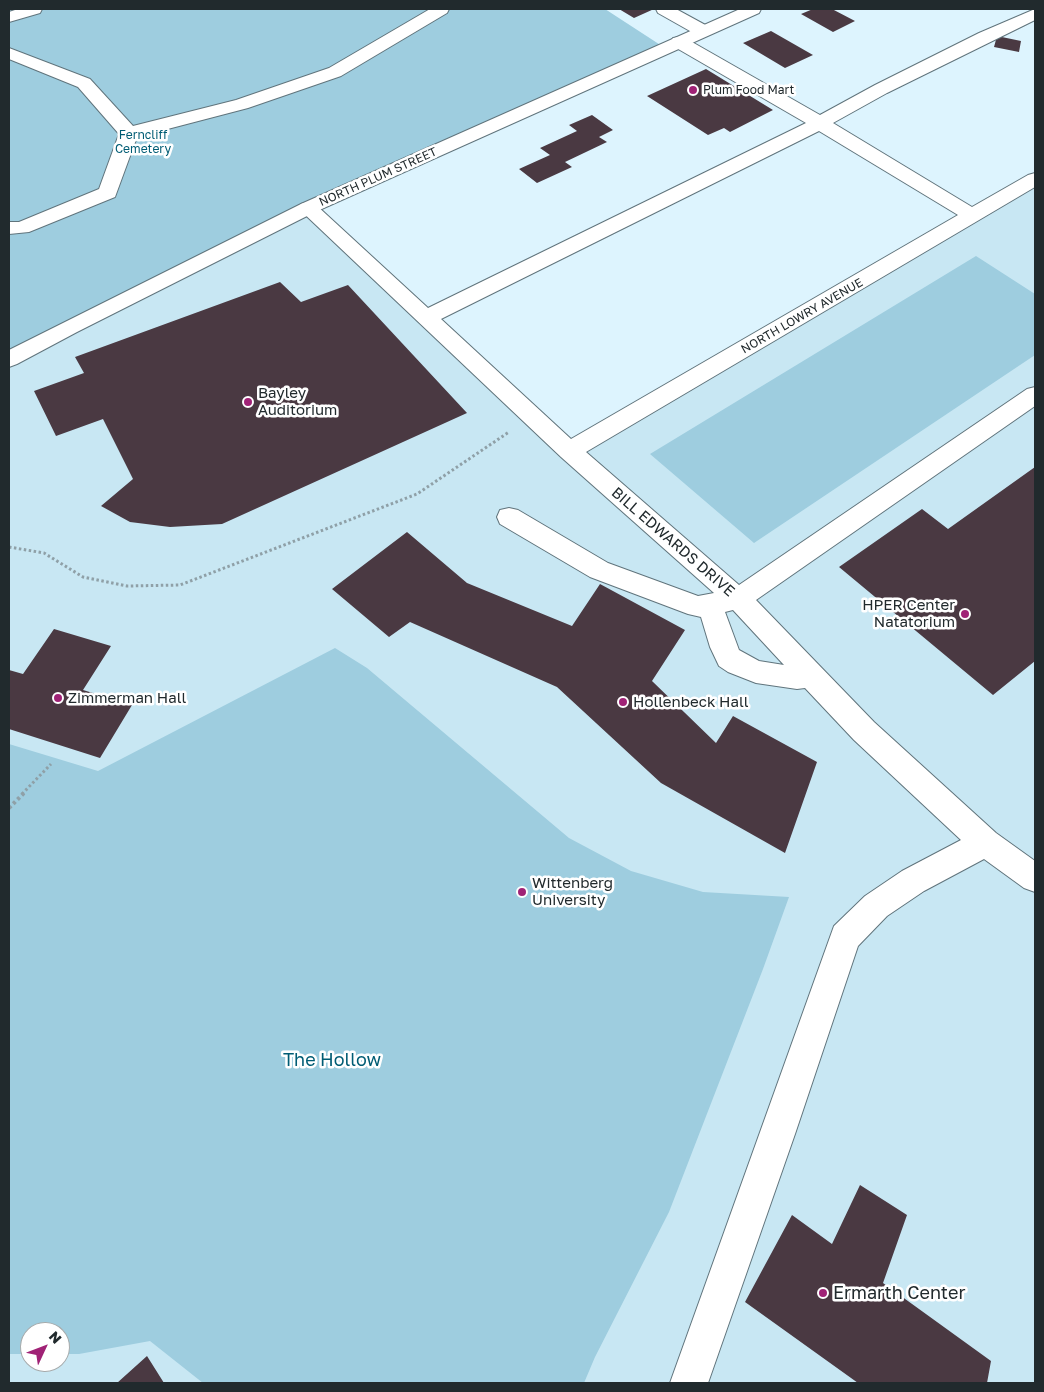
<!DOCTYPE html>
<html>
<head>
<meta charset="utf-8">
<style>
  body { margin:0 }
  #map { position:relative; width:1044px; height:1392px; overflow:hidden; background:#ddf4fe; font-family:"Golos Text",sans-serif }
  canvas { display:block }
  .frame { position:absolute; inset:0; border:10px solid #212a2d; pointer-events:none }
  .north { position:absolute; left:20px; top:1322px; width:50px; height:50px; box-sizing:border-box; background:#fff; border:1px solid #a6aaab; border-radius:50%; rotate:47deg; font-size:14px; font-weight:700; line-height:20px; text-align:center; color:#212a2d }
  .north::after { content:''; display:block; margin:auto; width:18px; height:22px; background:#a02276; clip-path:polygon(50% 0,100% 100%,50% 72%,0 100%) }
</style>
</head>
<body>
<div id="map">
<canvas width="1044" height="1392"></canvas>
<div class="frame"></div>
<div class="north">N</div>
</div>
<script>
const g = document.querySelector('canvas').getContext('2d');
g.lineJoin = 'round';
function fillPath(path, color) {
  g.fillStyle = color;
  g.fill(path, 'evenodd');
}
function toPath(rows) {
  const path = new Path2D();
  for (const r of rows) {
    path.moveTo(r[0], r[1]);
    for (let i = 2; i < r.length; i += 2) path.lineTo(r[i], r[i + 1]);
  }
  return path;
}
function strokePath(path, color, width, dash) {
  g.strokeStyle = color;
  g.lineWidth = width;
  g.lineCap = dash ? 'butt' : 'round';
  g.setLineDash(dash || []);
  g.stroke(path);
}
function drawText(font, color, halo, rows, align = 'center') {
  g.font = font + ' "Golos Text",sans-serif';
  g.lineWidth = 5;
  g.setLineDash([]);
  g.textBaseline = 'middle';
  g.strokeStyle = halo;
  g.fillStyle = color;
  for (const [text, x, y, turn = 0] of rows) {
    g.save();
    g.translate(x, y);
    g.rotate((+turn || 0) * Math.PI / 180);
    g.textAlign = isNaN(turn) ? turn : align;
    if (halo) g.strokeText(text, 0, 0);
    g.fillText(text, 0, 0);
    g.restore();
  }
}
fillPath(toPath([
  [1035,178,1035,1383,9,1383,9,359,69,327,308,208,569,451],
  [30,1332,60,1332,60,1362,30,1362]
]), '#c8e7f3');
fillPath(toPath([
  [9,9,605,9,665,48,69,327,9,359],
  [976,256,1035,294,1035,355,754,543,650,454],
  [335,648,367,668,569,838,631,871,703,892,789,897,763,969,669,1212,595,1357,584,1383,203,1383,150,1341,79,1354,60,1354,60,1332,30,1332,30,1354,9,1354,9,744,98,771]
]), '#9ecddf');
fillPath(toPath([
  [619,9,654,9,634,18],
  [813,9,832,9,855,21,833,32,801,14],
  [771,31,813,55,785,68,743,43],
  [997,36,1021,41,1019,52,994,47],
  [706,69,773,110,730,132,724,128,708,135,647,96],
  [592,115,613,130,599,137,607,142,565,162,572,167,537,183,519,169,550,155,540,148,577,131,569,125],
  [280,282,301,302,348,285,467,413,222,524,170,527,130,522,101,506,133,479,103,419,56,436,34,391,84,373,75,357],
  [1035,467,1035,661,993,695,839,567,922,509,948,529],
  [407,532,467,583,572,626,600,584,685,630,652,681,716,743,733,716,817,762,785,853,661,783,557,687,410,622,389,637,332,589],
  [54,629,111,646,83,690,132,705,100,758,9,729,9,670,23,674],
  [860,1185,907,1215,883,1283,991,1361,987,1383,858,1383,745,1302,792,1215,832,1244],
  [147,1356,164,1383,117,1383]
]), '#4a3942');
const minor = toPath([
  [18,9,42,9,40,13,9,22,9,12,18,9],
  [430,9,449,9,447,13,341,76,248,108,137,137,115,197,29,232,9,234,9,222,19,222,99,189,119,134,78,87,9,59,9,48,90,79,133,126,236,100,329,68,430,9],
  [656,9,676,9,709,27,712,31,709,35,697,35,658,13,656,9],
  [1035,9,1035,20,887,93,833,123,972,207,1028,175,1035,173,1035,187,586,452,739,585,1027,389,1035,387,1035,406,756,600,874,722,996,833,1035,861,1035,892,1024,888,984,859,924,891,887,916,858,946,795,1134,708,1383,670,1383,834,926,865,896,902,871,961,840,854,740,805,688,797,689,756,683,728,672,719,666,710,647,701,617,688,614,590,577,500,524,497,517,500,510,509,508,518,510,608,563,698,596,714,593,561,457,298,208,301,204,308,202,315,204,428,308,806,123,673,46,670,42,673,38,679,37,685,38,820,115,875,85,979,33,1035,9],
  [819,131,958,215,571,439,441,319,819,131],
  [733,610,784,665,759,661,739,650,725,612,733,610]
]);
const major = toPath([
  [740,9,761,9,759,13,315,212,77,332,17,364,9,367,9,350,301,204,740,9]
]);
strokePath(minor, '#60747c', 2);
strokePath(major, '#60747c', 2);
strokePath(toPath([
  [9,547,44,553,83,577,127,586,180,585,417,494,509,432],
  [22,794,51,764]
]), '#8fa0a7', 3, [2.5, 2.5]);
strokePath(toPath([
  [9,808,24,793]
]), '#8fa0a7', 4, [3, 3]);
fillPath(minor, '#fff');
fillPath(major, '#fff');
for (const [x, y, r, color] of [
  [693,90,5,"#a02276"],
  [248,402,5,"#a02276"],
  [965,614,5,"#a02276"],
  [58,698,5,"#a02276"],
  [623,702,5,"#a02276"],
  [522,892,5,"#a02276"],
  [823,1293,5,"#a02276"]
]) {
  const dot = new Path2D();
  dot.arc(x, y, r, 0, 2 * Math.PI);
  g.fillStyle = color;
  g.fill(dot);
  strokePath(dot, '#fff', 2);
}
drawText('12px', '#212a2d', '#fff', [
  ["Plum Food Mart",703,90]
], 'left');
drawText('12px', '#005c74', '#fff', [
  ["Ferncliff",143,135],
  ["Cemetery",143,149]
]);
drawText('12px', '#212a2d', '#fff', [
  ["NORTH PLUM STREET",378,177,-24],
  ["NORTH LOWRY AVENUE",802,316,-30]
]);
drawText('15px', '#212a2d', '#fff', [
  ["Bayley",258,393],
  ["Auditorium",258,410],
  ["HPER Center",955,605,"right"],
  ["Natatorium",955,622,"right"],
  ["Zimmerman Hall",68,698],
  ["Hollenbeck Hall",633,702],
  ["Wittenberg",532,883],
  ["University",532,900]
], 'left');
drawText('15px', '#212a2d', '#fff', [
  ["BILL EDWARDS DRIVE",673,542,41]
]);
drawText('18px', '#005c74', '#fff', [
  ["The Hollow",332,1060]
]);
drawText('18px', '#212a2d', '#fff', [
  ["Ermarth Center",833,1293]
], 'left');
</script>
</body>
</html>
